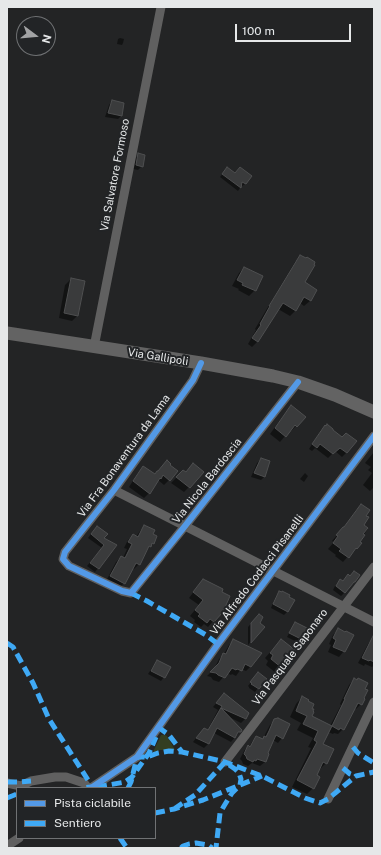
<!DOCTYPE html>
<html>
<head>
<meta charset="utf-8">
<style>
  body { margin:0 }
  #map { position:relative; width:381px; height:855px; overflow:hidden; background:#232425; font-family:"Public Sans",sans-serif }
  canvas { display:block }
  .frame { position:absolute; inset:0; border:8px solid #e6e8e9; pointer-events:none }
  .legend { position:absolute; left:16px; top:787px; width:140px; height:52px; box-sizing:border-box; background:#222426; border:1px solid #707274; margin:0; padding:5px 7px; list-style:none; font-size:12px; color:#e6e8e9 }
  .legend li { display:flex; align-items:center; gap:8px; height:20px }
  .legend b { width:20px; border:1px solid #707274 }
  .north { position:absolute; left:16px; top:16px; width:40px; height:40px; box-sizing:border-box; background:#222426; border:1px solid #707274; border-radius:50%; rotate:106deg; font-size:11px; font-weight:700; line-height:16px; text-align:center; color:#e6e8e9 }
  .north::after { content:''; display:block; margin:auto; width:14px; height:18px; background:#a2a3a4; clip-path:polygon(50% 0,100% 100%,50% 72%,0 100%) }
  .scale { position:absolute; left:235px; top:24px; width:116px; height:18px; box-sizing:border-box; border:2px solid #e6e8e9; border-top:0; padding-left:5px; font-size:12px; line-height:14px; white-space:nowrap; color:#e6e8e9; -webkit-text-stroke:3px #222426; paint-order:stroke }
</style>
</head>
<body>
<div id="map">
<canvas width="381" height="855"></canvas>
<div class="frame"></div>
<ul class="legend">
<li><b style="height:5px;background:#5399e6"></b>Pista ciclabile</li>
<li><b style="height:5px;background:#3fa9f5"></b>Sentiero</li>
</ul>
<div class="north">N</div>
<div class="scale">100 m</div>
</div>
<script>
const g = document.querySelector('canvas').getContext('2d');
g.lineJoin = 'round';
function fillPath(path, color) {
  g.fillStyle = color;
  g.fill(path, 'evenodd');
}
function toPath(rows) {
  const path = new Path2D();
  for (const r of rows) {
    path.moveTo(r[0], r[1]);
    for (let i = 2; i < r.length; i += 2) path.lineTo(r[i], r[i + 1]);
  }
  return path;
}
function strokePath(path, color, width, dash) {
  g.strokeStyle = color;
  g.lineWidth = width;
  g.lineCap = dash ? 'butt' : 'round';
  g.setLineDash(dash || []);
  g.stroke(path);
}
function drawText(font, color, halo, rows, align = 'center') {
  g.font = font + ' "Public Sans",sans-serif';
  g.lineWidth = 4;
  g.setLineDash([]);
  g.textBaseline = 'middle';
  g.strokeStyle = halo;
  g.fillStyle = color;
  for (const [text, x, y, turn = 0] of rows) {
    g.save();
    g.translate(x, y);
    g.rotate((+turn || 0) * Math.PI / 180);
    g.textAlign = isNaN(turn) ? turn : align;
    if (halo) g.strokeText(text, 0, 0);
    g.fillText(text, 0, 0);
    g.restore();
  }
}
fillPath(toPath([
  [161,735,165,735,167,736,175,750,160,750,153,752]
]), '#333e22');
fillPath(toPath([
  [120,38,124,39,123,43,122,45,117,44,118,39],
  [112,101,123,104,121,116,118,119,105,117,109,105],
  [139,155,142,166,138,170,133,169,135,158],
  [240,168,245,184,242,186,241,185,240,188,238,191,220,177,225,171,234,174],
  [301,256,305,260,303,282,316,290,310,301,304,306,300,303,295,311,290,316,278,309,257,342,252,347,248,344,256,330,255,329,265,312,295,262],
  [244,268,255,290,249,296,238,290,239,289,232,286,239,273],
  [71,279,78,315,72,321,59,318,65,285],
  [286,412,296,426,291,431,290,430,280,442,270,434],
  [325,426,346,453,342,457,335,451,328,458,315,448,312,451,309,449,321,430],
  [374,452,374,487,370,491,363,485,372,473,368,470,371,467,365,463],
  [261,459,264,477,261,480,251,477,257,463],
  [162,467,169,480,164,485,158,480,149,493,144,498,129,487,138,473,143,468,154,475],
  [183,471,185,473,203,473,184,492,171,483],
  [305,473,308,476,304,482,300,479],
  [361,505,365,516,363,525,368,529,358,542,360,543,343,562,335,556,336,555,328,549,334,542,332,541,343,528,356,510],
  [145,526,152,535,153,543,146,550,139,564,134,569,132,568,124,583,119,588,106,581,116,562,121,557,123,558,127,549,124,548,128,540,133,535,136,537,140,531],
  [94,530,102,538,116,545,95,572,87,566,102,548,88,538],
  [198,586,222,611,208,627,204,624,201,627,194,622,195,620,190,616,199,605,189,598],
  [335,586,344,593,341,596,333,590],
  [279,592,288,611,284,615,271,608,276,596],
  [256,618,258,623,263,627,248,645,248,627],
  [296,623,309,630,304,641,301,644,287,637,293,626],
  [338,630,344,651,339,657,328,652,331,645,329,644,333,635],
  [372,639,374,640,374,665,372,667,365,664,364,666,358,663,368,644],
  [234,640,251,666,246,671,241,669,236,676,232,674,231,675,227,673,219,682,213,680,211,677,207,676,214,669,219,659,224,654,229,645],
  [281,640,285,666,279,671,278,671,276,673,266,665,268,661,265,658],
  [157,661,164,677,161,681,148,674,154,665],
  [258,673,265,679,255,692,249,688,249,687,248,686],
  [354,679,364,689,361,704,356,709,354,709,343,729,338,734,334,733,333,734,328,732,322,744,326,763,319,770,318,769,313,788,307,794,292,787,311,748,308,747,313,738,297,730,301,723,290,717,296,704,302,697,311,709,310,717,330,726,341,705,340,704,349,685],
  [224,694,247,713,245,719,241,723,229,717,241,730,231,742,214,733,208,744,204,748,193,742,200,733,207,731,218,710,213,707],
  [275,720,282,738,278,743,273,740,266,753,268,754,265,762,260,766,252,763,248,766,243,764,242,761,240,759,244,751,248,746,249,747,252,742,256,737,262,740,270,725]
]), '#0007');
const building = toPath([
  [112,100,124,103,122,116,108,113,112,100],
  [138,153,145,155,143,167,136,165,138,153],
  [227,167,235,173,240,167,252,176,246,184,242,182,241,188,222,174,227,167],
  [300,255,306,258,307,257,315,262,314,265,315,265,305,282,317,290,311,301,304,297,296,311,283,303,258,342,252,338,261,325,260,324,270,306,269,306,300,255],
  [244,267,263,276,256,291,242,285,243,283,237,280,244,267],
  [71,278,85,281,78,316,64,313,71,278],
  [291,405,306,417,297,427,295,425,286,437,275,428,291,405],
  [327,424,333,429,333,430,342,437,346,433,357,441,347,453,340,448,333,454,320,444,317,448,312,444,325,425,326,426,327,424],
  [261,458,270,461,265,477,254,473,261,458],
  [167,460,171,464,170,465,178,471,170,481,163,475,161,479,160,478,150,494,133,481,143,466,155,474,157,471,158,471,167,460],
  [193,463,204,472,190,488,176,477,183,470,186,472,193,463],
  [361,504,370,510,366,516,369,517,364,525,368,528,363,534,365,535,360,542,362,543,357,549,356,548,349,558,339,551,341,549,333,543,338,536,336,535,343,527,344,527,361,504],
  [144,525,155,530,153,534,157,536,154,544,152,543,151,547,149,546,140,565,136,563,125,584,110,576,121,556,125,558,132,544,128,542,133,534,138,537,144,525],
  [97,526,108,534,104,538,117,545,99,569,90,563,104,545,91,534,97,526],
  [354,571,360,575,355,582,354,582,345,593,336,586,340,579,343,581,348,574,350,576,354,571],
  [203,579,223,589,222,592,230,596,223,612,214,622,210,619,207,623,198,616,200,614,195,610,203,600,193,592,203,579],
  [279,591,282,592,282,591,290,595,289,597,295,600,288,612,273,604,279,591],
  [259,614,263,617,260,623,265,627,251,643,251,623,259,614],
  [295,622,311,630,305,641,289,633,295,622],
  [338,628,345,632,346,631,354,635,345,652,333,647,336,640,333,638,338,628],
  [374,634,374,662,370,660,369,661,362,658,374,634],
  [233,639,262,653,251,667,245,664,242,671,237,669,236,670,232,668,225,678,218,675,216,673,210,672,219,663,223,653,226,654,233,639],
  [281,639,295,650,295,653,285,667,284,665,282,668,271,659,273,655,270,653,281,639],
  [157,660,171,667,165,678,151,671,157,660],
  [258,672,267,679,259,689,251,684,252,683,250,682,258,672],
  [354,678,357,680,358,678,368,683,365,689,368,690,364,698,365,699,362,705,358,703,344,730,340,728,339,730,332,726,345,699,344,699,354,678],
  [224,693,249,713,246,719,221,708,242,730,241,732,238,732,235,738,217,728,209,744,196,738,204,728,208,730,222,706,216,703,224,693],
  [302,696,309,700,308,701,314,704,312,709,314,709,313,711,314,712,312,716,332,726,323,744,334,749,327,764,323,762,317,775,320,777,314,789,297,780,317,742,314,740,318,731,303,724,307,716,296,711,302,696],
  [278,718,290,724,283,739,276,735,268,753,269,754,266,762,257,759,256,761,254,760,253,762,247,759,246,756,244,754,248,745,250,747,256,736,263,739,264,736,266,737,269,731,274,719,278,718]
]);
fillPath(building, '#3a3b3c');
strokePath(building, '#4e4f50', 1);
strokePath(toPath([
  [94,347,161,7],
  [201,363,193,380,114,490,65,552,63,559,69,566,122,591,131,593,185,526,298,382],
  [114,490,374,622],
  [225,762,374,567],
  [7,783,21,786,31,781,55,777,66,777,84,783,88,788],
  [91,788,137,757,218,644,374,436],
  [328,799,374,702],
  [7,846,19,838]
]), '#606060', 9);
strokePath(toPath([
  [7,333,201,363,273,376,298,382,335,395,374,412]
]), '#636363', 13);
strokePath(toPath([
  [131,593,147,601,206,635,218,644],
  [7,643,13,647,33,683,49,719,88,780,89,788],
  [158,727,169,735,182,752],
  [353,747,358,753,374,763],
  [343,768,350,774,356,776],
  [7,782,18,782,31,781],
  [97,787,125,782,132,777,149,753,156,737],
  [128,788,131,782,137,757,147,757,158,753,169,751,182,752,225,762,262,776,305,798,320,803,328,799,356,776,374,772],
  [7,798,17,794],
  [174,809,195,795,225,762,235,769,239,773,241,779,240,785,232,793,224,806,220,813,216,848],
  [155,813,174,809,203,800,262,776],
  [120,838,127,848],
  [181,848,183,846,189,844,196,843,208,845,212,848]
]), '#3fa9f5', 5, [10, 5]);
strokePath(toPath([
  [201,363,193,380,114,490,65,552,63,559,69,566,122,591,131,593,185,526,298,382],
  [91,788,137,757,218,644,374,436]
]), '#5399e6', 6);
drawText('11px', '#e6e8e9', '#222426', [
  ["Via Salvatore Formoso",115,175,-79],
  ["Via Gallipoli",158,357,9],
  ["Via Fra Bonaventura da Lama",124,456,-54],
  ["Via Nicola Bardoscia",207,481,-52],
  ["Via Alfredo Codacci Pisanelli",257,575,-53],
  ["Via Pasquale Saponaro",290,657,-53]
]);
</script>
</body>
</html>
